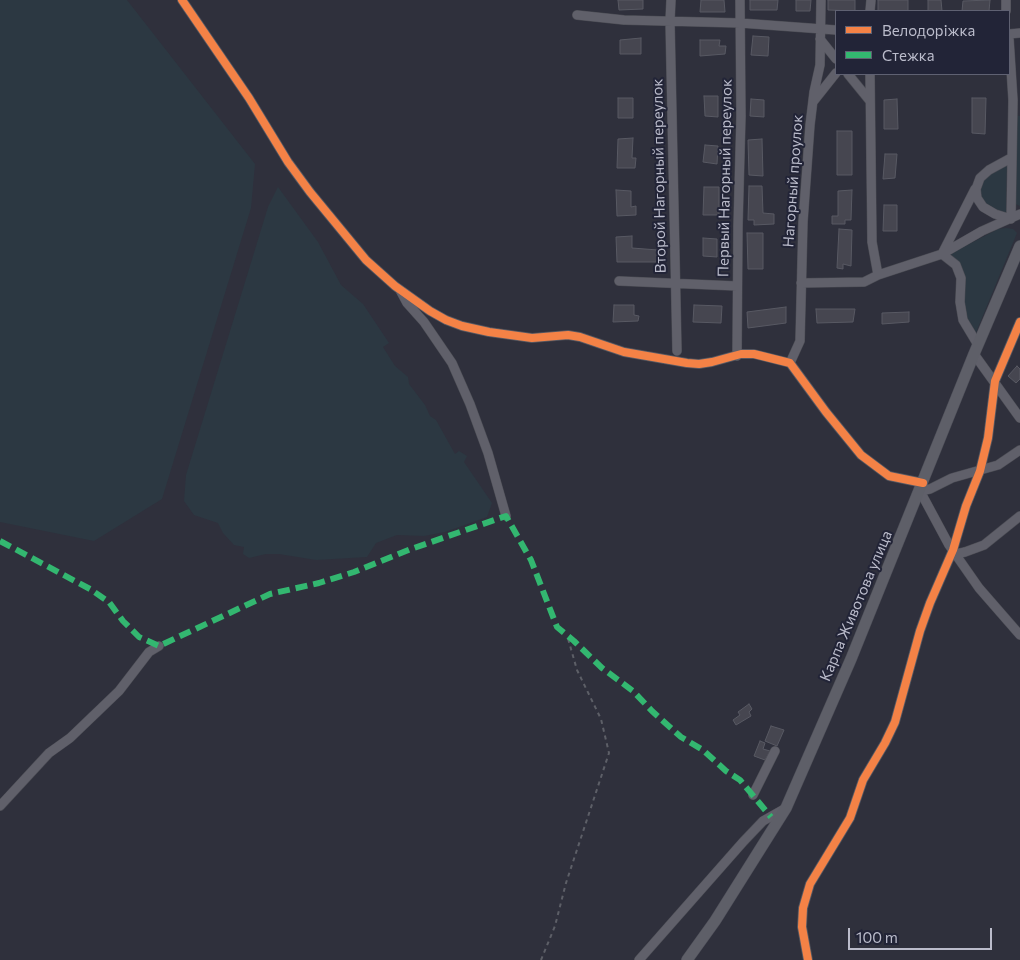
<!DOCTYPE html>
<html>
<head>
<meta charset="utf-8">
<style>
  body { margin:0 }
  #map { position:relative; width:1020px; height:960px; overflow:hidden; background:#2f303c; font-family:Commissioner,sans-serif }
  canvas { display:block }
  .legend { position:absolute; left:835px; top:10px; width:175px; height:65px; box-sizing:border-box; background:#222437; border:1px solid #5f6172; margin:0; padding:6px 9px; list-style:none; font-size:15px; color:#bbbccb }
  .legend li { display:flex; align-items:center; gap:10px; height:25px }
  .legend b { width:25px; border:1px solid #5f6172 }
  .scale { position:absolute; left:848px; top:928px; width:144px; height:22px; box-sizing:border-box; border:2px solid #bbbccb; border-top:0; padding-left:6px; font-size:15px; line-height:18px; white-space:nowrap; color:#bbbccb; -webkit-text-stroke:4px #222437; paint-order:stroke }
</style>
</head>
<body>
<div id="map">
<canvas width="1020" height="960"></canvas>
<ul class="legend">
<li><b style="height:6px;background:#f48246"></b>Велодоріжка</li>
<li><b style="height:6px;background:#33b770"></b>Стежка</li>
</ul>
<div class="scale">100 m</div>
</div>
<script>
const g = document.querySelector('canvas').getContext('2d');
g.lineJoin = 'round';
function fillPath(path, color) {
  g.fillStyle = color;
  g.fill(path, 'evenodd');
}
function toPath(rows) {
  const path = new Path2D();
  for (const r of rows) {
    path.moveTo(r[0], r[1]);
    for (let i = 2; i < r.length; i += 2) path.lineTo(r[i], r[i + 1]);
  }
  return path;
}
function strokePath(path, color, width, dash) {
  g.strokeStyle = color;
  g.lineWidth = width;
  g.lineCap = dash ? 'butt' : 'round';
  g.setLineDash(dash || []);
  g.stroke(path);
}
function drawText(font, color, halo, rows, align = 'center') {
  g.font = font + ' Commissioner,sans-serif';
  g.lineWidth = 4;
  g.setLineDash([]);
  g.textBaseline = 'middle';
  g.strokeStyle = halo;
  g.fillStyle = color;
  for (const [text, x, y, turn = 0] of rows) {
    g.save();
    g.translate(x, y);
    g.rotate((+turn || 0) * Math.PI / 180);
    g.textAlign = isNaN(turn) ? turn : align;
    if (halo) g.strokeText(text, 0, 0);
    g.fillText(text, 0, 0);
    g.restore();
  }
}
fillPath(toPath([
  [0,0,127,0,255,164,251,208,162,499,94,541,0,522],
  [1015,115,1020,116,1020,206,1013,203],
  [1007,163,1006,214,998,212,984,204,979,195,981,183,986,175],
  [278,187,318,242,341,285,363,304,389,343,383,347,395,366,408,377,409,384,425,405,430,416,436,420,455,454,459,451,467,456,464,462,492,503,487,517,445,532,424,536,397,535,376,543,367,557,316,560,279,554,266,554,249,558,243,554,244,547,234,545,223,533,218,523,194,515,184,501,186,475,268,207],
  [1006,228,1013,229,1017,233,975,335,966,317,960,265,950,254,998,229]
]), '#2c3842');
const building = toPath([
  [618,0,643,0,643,9,619,10,618,0],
  [701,0,724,0,725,12,700,12,701,0],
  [750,0,778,0,777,10,750,10,750,0],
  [796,0,811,0,810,11,796,11,796,0],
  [828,0,855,0,855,11,828,10,828,0],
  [878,0,908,0,908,11,878,11,878,0],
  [928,0,941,0,942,11,928,11,928,0],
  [990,0,989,11,962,11,963,1,990,0],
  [753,36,769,37,768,56,751,55,753,36],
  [641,38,641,54,620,54,620,40,641,38],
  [700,40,720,40,719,46,726,46,725,54,700,56,700,40],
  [704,96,718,96,718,117,705,116,704,96],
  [618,98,633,98,633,118,618,118,618,98],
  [972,98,986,98,985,134,972,133,972,98],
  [751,99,764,100,764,117,750,116,751,99],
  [897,99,898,129,884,129,884,100,897,99],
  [837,131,852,131,852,175,837,175,837,131],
  [633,138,632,158,636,158,635,168,617,168,618,139,633,138],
  [762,139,763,176,749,175,748,140,762,139],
  [705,145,718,146,717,164,703,162,705,145],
  [885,154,897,154,895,178,883,179,885,154],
  [749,186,762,186,763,213,774,214,774,224,754,225,754,220,748,220,749,186],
  [704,187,719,187,719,215,703,215,704,187],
  [616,190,631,191,631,207,636,206,636,215,617,216,616,190],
  [852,190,851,220,845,220,845,224,832,224,832,216,838,216,838,191,852,190],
  [884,205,897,205,897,231,883,231,884,205],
  [839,229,852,230,851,266,843,264,843,269,837,268,839,229],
  [747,233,763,233,763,269,748,269,747,233],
  [632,236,632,248,658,250,656,262,617,262,616,237,632,236],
  [703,238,717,239,717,257,703,256,703,238],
  [614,305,634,305,634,315,639,316,638,321,613,322,614,305],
  [694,305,722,306,721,323,693,322,694,305],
  [786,307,786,323,748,328,747,312,786,307],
  [816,309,855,309,853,322,817,323,816,309],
  [909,312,909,322,882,324,882,313,909,312],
  [1017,366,1020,369,1020,379,1016,383,1008,376,1017,366],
  [749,704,752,709,749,712,751,716,736,725,733,720,740,715,738,712,749,704],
  [771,726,784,730,777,746,765,741,771,726],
  [760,741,765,743,763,749,770,751,765,760,754,756,760,741]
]);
fillPath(building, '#464650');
strokePath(building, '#585963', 1);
const minor = toPath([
  [182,0,249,98,288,162,310,192,366,260,395,286,430,311,446,320,462,326,489,332,532,338,568,335,580,337,624,352,687,363,699,364,712,362,741,354,754,354,790,363,826,412,861,455,889,476,923,483],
  [671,0,670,21,677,351],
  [1006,0,1006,11],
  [870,11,871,0],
  [577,15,624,20,740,23,836,30],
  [1009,34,1020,33],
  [1009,38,1013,100,1011,219,995,214,983,207,977,198,976,189,980,178,989,170,1011,158],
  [820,39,836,59],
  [848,74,870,101],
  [870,74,872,242,878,275],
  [813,102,836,73],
  [975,189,942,254,956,265,961,278,960,302,963,320,978,345],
  [619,281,737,286],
  [801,283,864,282,878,275,942,254,982,231,1020,214],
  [400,290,407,303,424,322,452,363,470,404,488,453,506,516],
  [974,354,1020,418],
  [737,356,738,226,741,116,740,0],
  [790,363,800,341,803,222,810,125,814,92,820,65,821,0],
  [1020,450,998,465,952,478,930,489,920,491,949,545,979,588,1020,635],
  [956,554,965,552,984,545,1020,516],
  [753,795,775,751],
  [0,806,49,753,70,738,119,691,149,652,159,646],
  [639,960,743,842,763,821,786,808],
  [808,960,802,927,803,908,810,884,850,818,863,780,885,743,895,722,920,631,930,603,953,550,966,506,980,471,988,438,995,381,1020,322]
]);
const secondary = toPath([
  [687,960,715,921,786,808,851,659,974,354,1020,246]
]);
strokePath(minor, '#4a4b53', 10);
strokePath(secondary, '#4a4b55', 12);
strokePath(toPath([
  [541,960,555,926,566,883,609,753,601,719,577,670,567,635]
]), '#5d5f67', 2, [4, 4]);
strokePath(minor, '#60606a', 9);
strokePath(secondary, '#5e5f68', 11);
strokePath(toPath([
  [0,541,90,589,109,602,123,621,139,637,159,646,270,594,319,583,354,572,411,549,506,516,531,560,557,627,574,641,602,668,633,691,652,711,681,737,703,750,726,771,740,780,771,817]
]), '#33b770', 6, [12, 6]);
strokePath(toPath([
  [182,0,249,98,288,162,310,192,366,260,395,286,430,311,446,320,462,326,489,332,532,338,568,335,580,337,624,352,687,363,699,364,712,362,741,354,754,354,790,363,826,412,861,455,889,476,923,483],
  [808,960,802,927,803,908,810,884,850,818,863,780,885,743,895,722,920,631,930,603,953,550,966,506,980,471,988,438,995,381,1020,322]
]), '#f48246', 8);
drawText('15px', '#bbbccb', '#222437', [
  ["Второй Нагорный переулок",659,176,-91],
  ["Первый Нагорный переулок",725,178,-89],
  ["Нагорный проулок",793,181,-86],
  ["Карпа Животова улица",856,606,-67]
]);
</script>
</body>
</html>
